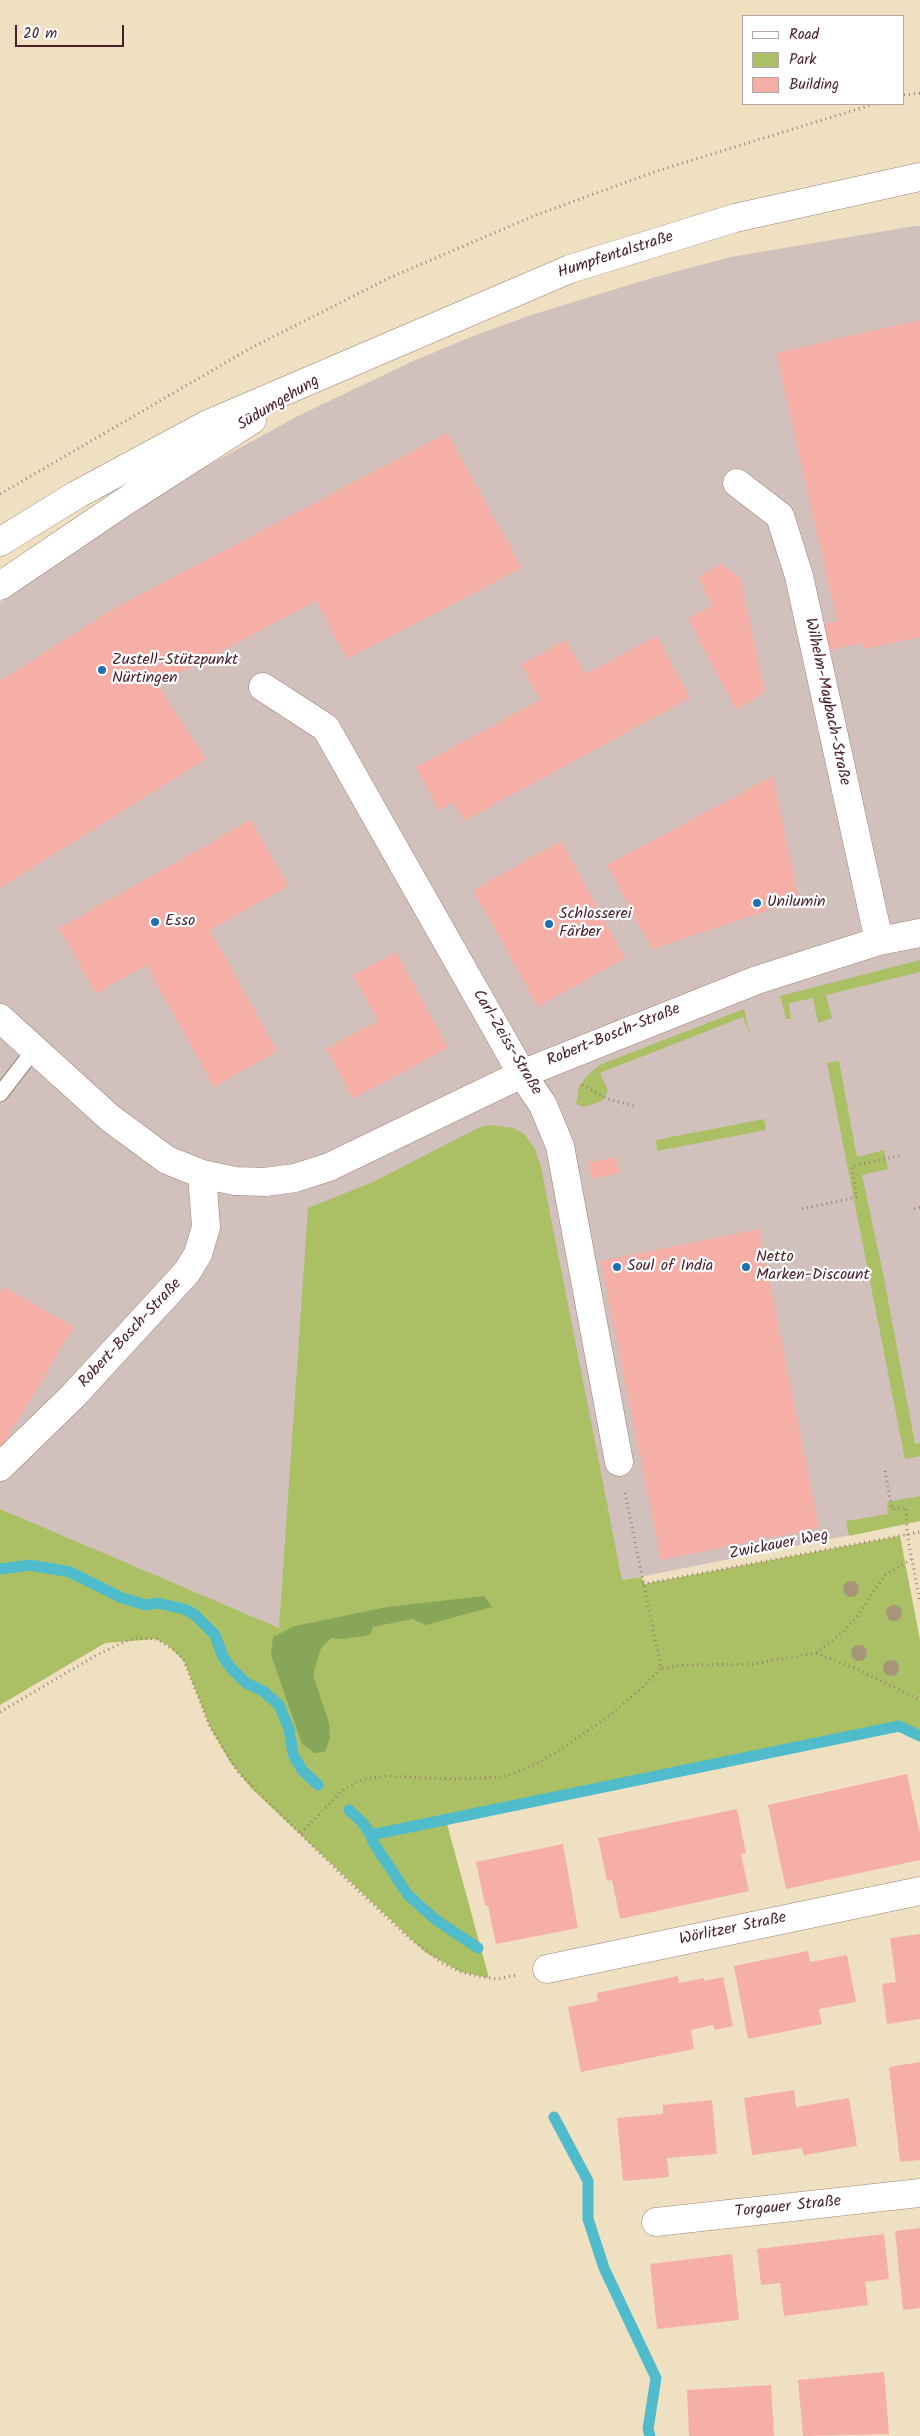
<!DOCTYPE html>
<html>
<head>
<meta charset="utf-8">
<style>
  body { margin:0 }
  #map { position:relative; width:920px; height:2436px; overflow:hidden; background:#f0e0c2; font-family:Kalam,sans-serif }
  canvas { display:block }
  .legend { position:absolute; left:742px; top:15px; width:162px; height:90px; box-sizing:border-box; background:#fff; border:1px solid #b7a5aa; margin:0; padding:6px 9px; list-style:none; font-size:15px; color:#4a1f2b }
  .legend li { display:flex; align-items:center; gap:10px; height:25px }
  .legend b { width:25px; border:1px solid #b7a5aa }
  .scale { position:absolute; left:15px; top:25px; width:109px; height:22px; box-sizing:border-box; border:2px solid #4a1f2b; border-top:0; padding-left:6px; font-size:15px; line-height:18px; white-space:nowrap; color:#4a1f2b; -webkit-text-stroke:4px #fff; paint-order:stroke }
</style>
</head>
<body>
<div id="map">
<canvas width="920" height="2436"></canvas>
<ul class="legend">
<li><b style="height:6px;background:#fff"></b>Road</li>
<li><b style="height:14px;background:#abc064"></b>Park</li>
<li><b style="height:14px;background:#f6afa7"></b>Building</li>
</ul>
<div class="scale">20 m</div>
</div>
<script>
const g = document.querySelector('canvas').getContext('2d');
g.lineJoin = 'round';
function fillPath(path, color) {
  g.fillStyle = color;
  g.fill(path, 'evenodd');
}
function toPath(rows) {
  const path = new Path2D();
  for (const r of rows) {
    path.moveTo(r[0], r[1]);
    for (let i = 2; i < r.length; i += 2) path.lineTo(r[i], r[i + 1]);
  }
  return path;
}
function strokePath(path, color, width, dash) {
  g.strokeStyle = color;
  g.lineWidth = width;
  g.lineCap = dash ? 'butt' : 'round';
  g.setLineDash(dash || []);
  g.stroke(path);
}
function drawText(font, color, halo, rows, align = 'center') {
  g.font = font + ' Kalam,sans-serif';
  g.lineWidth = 4.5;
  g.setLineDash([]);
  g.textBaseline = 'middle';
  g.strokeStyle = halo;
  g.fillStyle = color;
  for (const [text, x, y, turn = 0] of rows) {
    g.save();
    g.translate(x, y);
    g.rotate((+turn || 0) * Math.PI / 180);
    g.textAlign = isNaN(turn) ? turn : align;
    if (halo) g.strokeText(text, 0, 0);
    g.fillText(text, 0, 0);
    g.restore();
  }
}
fillPath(toPath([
  [914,226,920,226,920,1521,629,1579,279,1629,140,1630,105,1643,0,1705,0,603,60,560,187,477,298,416,411,362,471,337,531,315,652,278,731,257]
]), '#d1c0bc');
fillPath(toPath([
  [920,960,920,972,826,995,832,1018,818,1023,813,998,789,1003,791,1019,786,1019,780,996],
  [744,1009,750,1035,743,1017,600,1073,608,1091,602,1101,584,1107,576,1104,579,1087,586,1077,599,1065],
  [839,1061,857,1157,884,1150,888,1169,862,1175,883,1273,915,1444,920,1443,920,1456,905,1459,827,1063],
  [764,1119,766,1130,657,1151,656,1140],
  [489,1125,513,1128,523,1133,534,1147,541,1167,622,1580,642,1577,644,1584,900,1536,920,1640,920,1738,898,1727,447,1824,489,1978,461,1972,425,1952,252,1789,230,1762,210,1727,184,1661,169,1646,156,1639,105,1643,0,1705,0,1509,279,1628,308,1208,373,1182,478,1128],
  [920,1496,920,1521,849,1536,846,1521,888,1514,887,1502]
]), '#abc064');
fillPath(toPath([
  [484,1596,492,1607,426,1625,412,1619,373,1627,370,1635,344,1639,331,1638,321,1648,313,1675,329,1723,330,1738,325,1752,315,1753,302,1744,271,1655,273,1637,295,1626,387,1607]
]), '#88a65a');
strokePath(toPath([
  [0,1569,30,1565,70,1572,122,1598,146,1605,157,1603,184,1609,194,1614,215,1635,223,1657,231,1668,246,1683,263,1691,279,1705,289,1729,293,1754,302,1770,318,1785],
  [349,1810,362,1822,371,1835,899,1726,920,1736],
  [371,1835,373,1842,408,1895,436,1920,478,1948],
  [554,2117,588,2181,588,2219,604,2268,656,2378,648,2429,650,2436]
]), '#4fbbcb', 11);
fillPath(toPath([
  [920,320,920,637,864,649,862,643,830,650,824,624,837,621,776,353],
  [447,433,522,568,347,659,316,601,158,685,206,759,0,888,0,681,113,609],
  [721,564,740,578,765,692,736,710,688,619,712,605,698,577],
  [657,636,690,698,464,821,453,803,439,811,416,767,540,700,521,664,566,640,585,674],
  [773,776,799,900,652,949,607,865],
  [251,820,288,886,210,930,277,1051,214,1087,146,965,96,994,59,928],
  [561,841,625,958,538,1007,473,890],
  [396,952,448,1048,353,1099,326,1049,378,1021,353,975],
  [616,1157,620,1173,592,1179,588,1163],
  [759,1229,819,1528,661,1560,601,1261],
  [4,1287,74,1327,0,1450,0,1293],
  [907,1774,920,1834,920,1860,786,1889,768,1805],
  [737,1809,746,1853,741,1854,749,1891,620,1919,612,1880,607,1881,598,1838],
  [563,1844,578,1928,496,1944,488,1906,485,1905,476,1862],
  [920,1934,920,2019,887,2024,882,1984,896,1982,890,1938],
  [808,1951,810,1962,847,1955,856,2002,819,2009,822,2024,748,2039,734,1966],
  [678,1976,679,1983,704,1978,704,1981,723,1977,733,2026,715,2030,713,2025,691,2030,694,2049,581,2072,568,2007,598,2001,597,1993],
  [920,2062,920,2160,900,2162,889,2067],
  [794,2090,796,2107,849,2098,857,2146,804,2155,802,2148,752,2155,744,2098],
  [712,2100,717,2154,667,2158,669,2177,623,2181,617,2118,663,2114,663,2105],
  [920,2228,920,2308,903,2310,895,2231],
  [884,2234,889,2279,865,2282,868,2305,784,2316,780,2283,761,2285,757,2249],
  [732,2254,739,2320,657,2329,650,2264],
  [884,2372,889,2434,803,2436,798,2380],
  [771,2385,774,2436,689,2436,687,2390]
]), '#f6afa7');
const lane = toPath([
  [0,1094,34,1050]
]);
const street = toPath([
  [737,483,780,516,799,576,879,941],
  [263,687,326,728,522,1074,543,1105,560,1146,619,1462],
  [0,1018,110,1118,167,1160,202,1174,235,1181,265,1182,295,1178,329,1167,522,1074,757,980,879,941,920,933],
  [0,1467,73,1396,187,1272,198,1254,206,1227,202,1174],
  [547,1969,920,1891],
  [656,2222,920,2193]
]);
const secondary = toPath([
  [0,542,76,495,208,424,570,269,735,218,920,177],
  [0,586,124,502,252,420]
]);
strokePath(lane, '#9d8076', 17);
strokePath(street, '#9d8076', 29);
strokePath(secondary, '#9d8076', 29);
strokePath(toPath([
  [904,95,920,93],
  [0,494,249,349,389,278,536,215,657,171,874,104],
  [582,1085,608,1099,634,1106],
  [802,1209,857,1197,852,1166,903,1155],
  [914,1209,920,1207],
  [885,1471,892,1509,906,1507,907,1534,920,1601],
  [625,1493,661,1668,684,1665,753,1664,816,1653,857,1669,920,1700],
  [643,1584,920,1532],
  [816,1653,843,1632,856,1618,885,1575,912,1559],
  [0,1712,95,1656,126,1641,137,1638,156,1639,176,1651,184,1661,210,1727,238,1772,345,1878,409,1938,442,1963,461,1972,481,1977,497,1979,517,1975],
  [301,1833,344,1789,364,1779,385,1776,455,1779,503,1777,536,1764,566,1746,609,1716,643,1687,661,1668]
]), '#9d8076', 3, [1, 4]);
strokePath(lane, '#fff', 15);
strokePath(street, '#fff', 28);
strokePath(secondary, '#fff', 28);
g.fillStyle = '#a7957a';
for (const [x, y] of [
  [851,1589],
  [894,1613],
  [859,1653],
  [891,1668]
]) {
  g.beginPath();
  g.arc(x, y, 8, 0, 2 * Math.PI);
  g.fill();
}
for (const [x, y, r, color] of [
  [102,670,5,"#1f6fb2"],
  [757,903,5,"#1f6fb2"],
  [155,922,5,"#1f6fb2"],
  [549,924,5,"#1f6fb2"],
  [617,1267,5,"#1f6fb2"],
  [746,1267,5,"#1f6fb2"]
]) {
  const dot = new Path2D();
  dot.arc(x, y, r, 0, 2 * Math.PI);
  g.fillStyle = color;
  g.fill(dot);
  strokePath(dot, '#fff', 2);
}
drawText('16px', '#4a1f2b', '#fff', [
  ["Humpfentalstraße",616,256,-18],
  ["Südumgehung",279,404,-31],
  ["Wilhelm-Maybach-Straße",826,702,78],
  ["Robert-Bosch-Straße",614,1036,-22],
  ["Carl-Zeiss-Straße",506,1043,59],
  ["Robert-Bosch-Straße",131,1334,-47],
  ["Zwickauer Weg",779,1546,-11],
  ["Wörlitzer Straße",733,1930,-12],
  ["Torgauer Straße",788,2208,-6]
]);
drawText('16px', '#4a1f2b', '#fff', [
  ["Zustell-Stützpunkt",112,661],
  ["Nürtingen",112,679],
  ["Unilumin",767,903],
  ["Schlosserei",559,915],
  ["Färber",559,933],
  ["Esso",165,922],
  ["Netto",756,1258],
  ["Marken-Discount",756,1276],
  ["Soul of India",627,1267]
], 'left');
</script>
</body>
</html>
